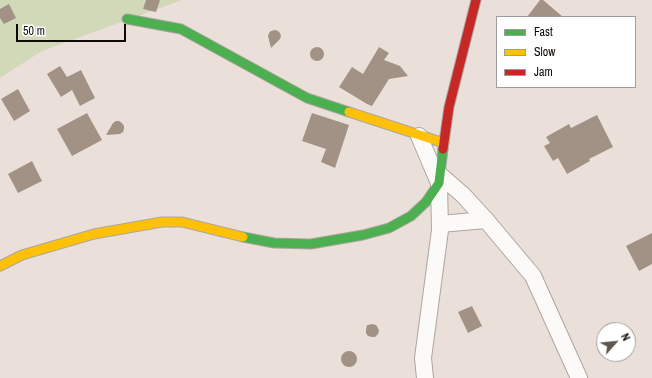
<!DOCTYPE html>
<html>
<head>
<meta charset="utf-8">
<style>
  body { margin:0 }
  #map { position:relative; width:652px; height:378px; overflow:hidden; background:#ebe0d9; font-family:"Archivo Narrow",sans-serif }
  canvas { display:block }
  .legend { position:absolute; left:496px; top:16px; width:140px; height:72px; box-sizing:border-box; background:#fff; border:1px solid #9f9d9b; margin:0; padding:5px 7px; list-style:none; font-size:12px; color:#100a06 }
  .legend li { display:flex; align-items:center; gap:8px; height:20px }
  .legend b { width:20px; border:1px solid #9f9d9b }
  .north { position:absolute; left:596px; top:322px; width:40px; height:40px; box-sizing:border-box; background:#fff; border:1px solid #9f9d9b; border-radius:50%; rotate:63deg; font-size:11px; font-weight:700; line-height:16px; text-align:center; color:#100a06 }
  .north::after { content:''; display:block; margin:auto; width:14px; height:18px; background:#5d5550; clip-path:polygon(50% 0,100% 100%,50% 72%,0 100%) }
  .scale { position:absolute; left:16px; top:24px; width:110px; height:18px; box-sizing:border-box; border:2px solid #100a06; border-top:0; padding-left:5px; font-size:12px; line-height:14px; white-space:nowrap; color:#100a06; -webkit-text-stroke:3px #fff; paint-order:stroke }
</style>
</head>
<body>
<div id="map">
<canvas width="652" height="378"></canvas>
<ul class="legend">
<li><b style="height:5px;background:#4caf50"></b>Fast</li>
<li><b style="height:5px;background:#ffc107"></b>Slow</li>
<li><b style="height:5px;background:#c62828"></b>Jam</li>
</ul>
<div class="north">N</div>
<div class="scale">50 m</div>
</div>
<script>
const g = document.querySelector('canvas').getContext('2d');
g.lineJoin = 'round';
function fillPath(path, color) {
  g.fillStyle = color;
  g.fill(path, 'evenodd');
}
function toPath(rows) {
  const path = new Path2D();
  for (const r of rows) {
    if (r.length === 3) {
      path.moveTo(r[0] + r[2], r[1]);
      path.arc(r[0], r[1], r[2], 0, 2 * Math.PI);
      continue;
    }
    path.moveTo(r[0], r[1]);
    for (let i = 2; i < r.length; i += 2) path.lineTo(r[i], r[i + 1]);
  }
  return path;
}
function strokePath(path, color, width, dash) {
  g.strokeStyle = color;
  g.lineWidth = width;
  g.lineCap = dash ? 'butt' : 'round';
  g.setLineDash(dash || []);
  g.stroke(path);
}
fillPath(toPath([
  [0,0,182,0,42,51,0,78]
]), '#d2d9b9');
fillPath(toPath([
  [146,0,160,0,156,12,143,9],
  [540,0,543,0,563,17,527,17],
  [9,4,16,18,4,24,0,18,0,9],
  [275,30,278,31,280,33,281,36,280,39,271,48,268,36,269,33,271,31],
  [379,47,389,53,384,60,400,66,408,76,389,79,372,106,367,104,339,87,352,67,363,74],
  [317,54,7],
  [60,66,67,77,81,70,95,98,80,106,72,90,61,97,47,74],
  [18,89,30,111,14,121,1,99],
  [87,113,102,140,72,156,57,129],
  [312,113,349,125,335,168,321,162,326,149,302,141],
  [597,115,613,147,589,159,590,161,567,174,558,158,553,161,544,146,550,143,546,137,569,124,571,128],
  [116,121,119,121,122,123,124,126,124,129,123,132,120,134,106,135,113,123],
  [32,161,42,181,18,193,8,174],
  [652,233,652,264,639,271,626,246],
  [472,306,482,326,468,333,458,312],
  [373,324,376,325,378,328,379,331,378,334,375,337,372,337,368,336,366,333,366,330,367,325],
  [349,359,8]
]), '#a29286');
const street = toPath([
  [419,136,439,183,440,230,423,358,425,378],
  [440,175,463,195,486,220,533,276,579,378],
  [440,224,486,220]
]);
const fast = toPath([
  [127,19,181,29,307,98,349,112],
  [243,237,274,243,311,244,363,235,389,228,411,216,426,202,439,183,443,149]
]);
const slow = toPath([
  [349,112,444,143],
  [0,266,22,255,94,234,162,222,182,222,243,237]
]);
const jam = toPath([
  [443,149,449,107,476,0]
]);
strokePath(street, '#ada59f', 18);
strokePath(fast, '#ada59f', 11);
strokePath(slow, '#ada59f', 11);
strokePath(jam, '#ada59f', 11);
strokePath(street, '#fcfaf9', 16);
strokePath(fast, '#4caf50', 9);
strokePath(slow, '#ffc107', 9);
strokePath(jam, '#c62828', 9);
</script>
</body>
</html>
